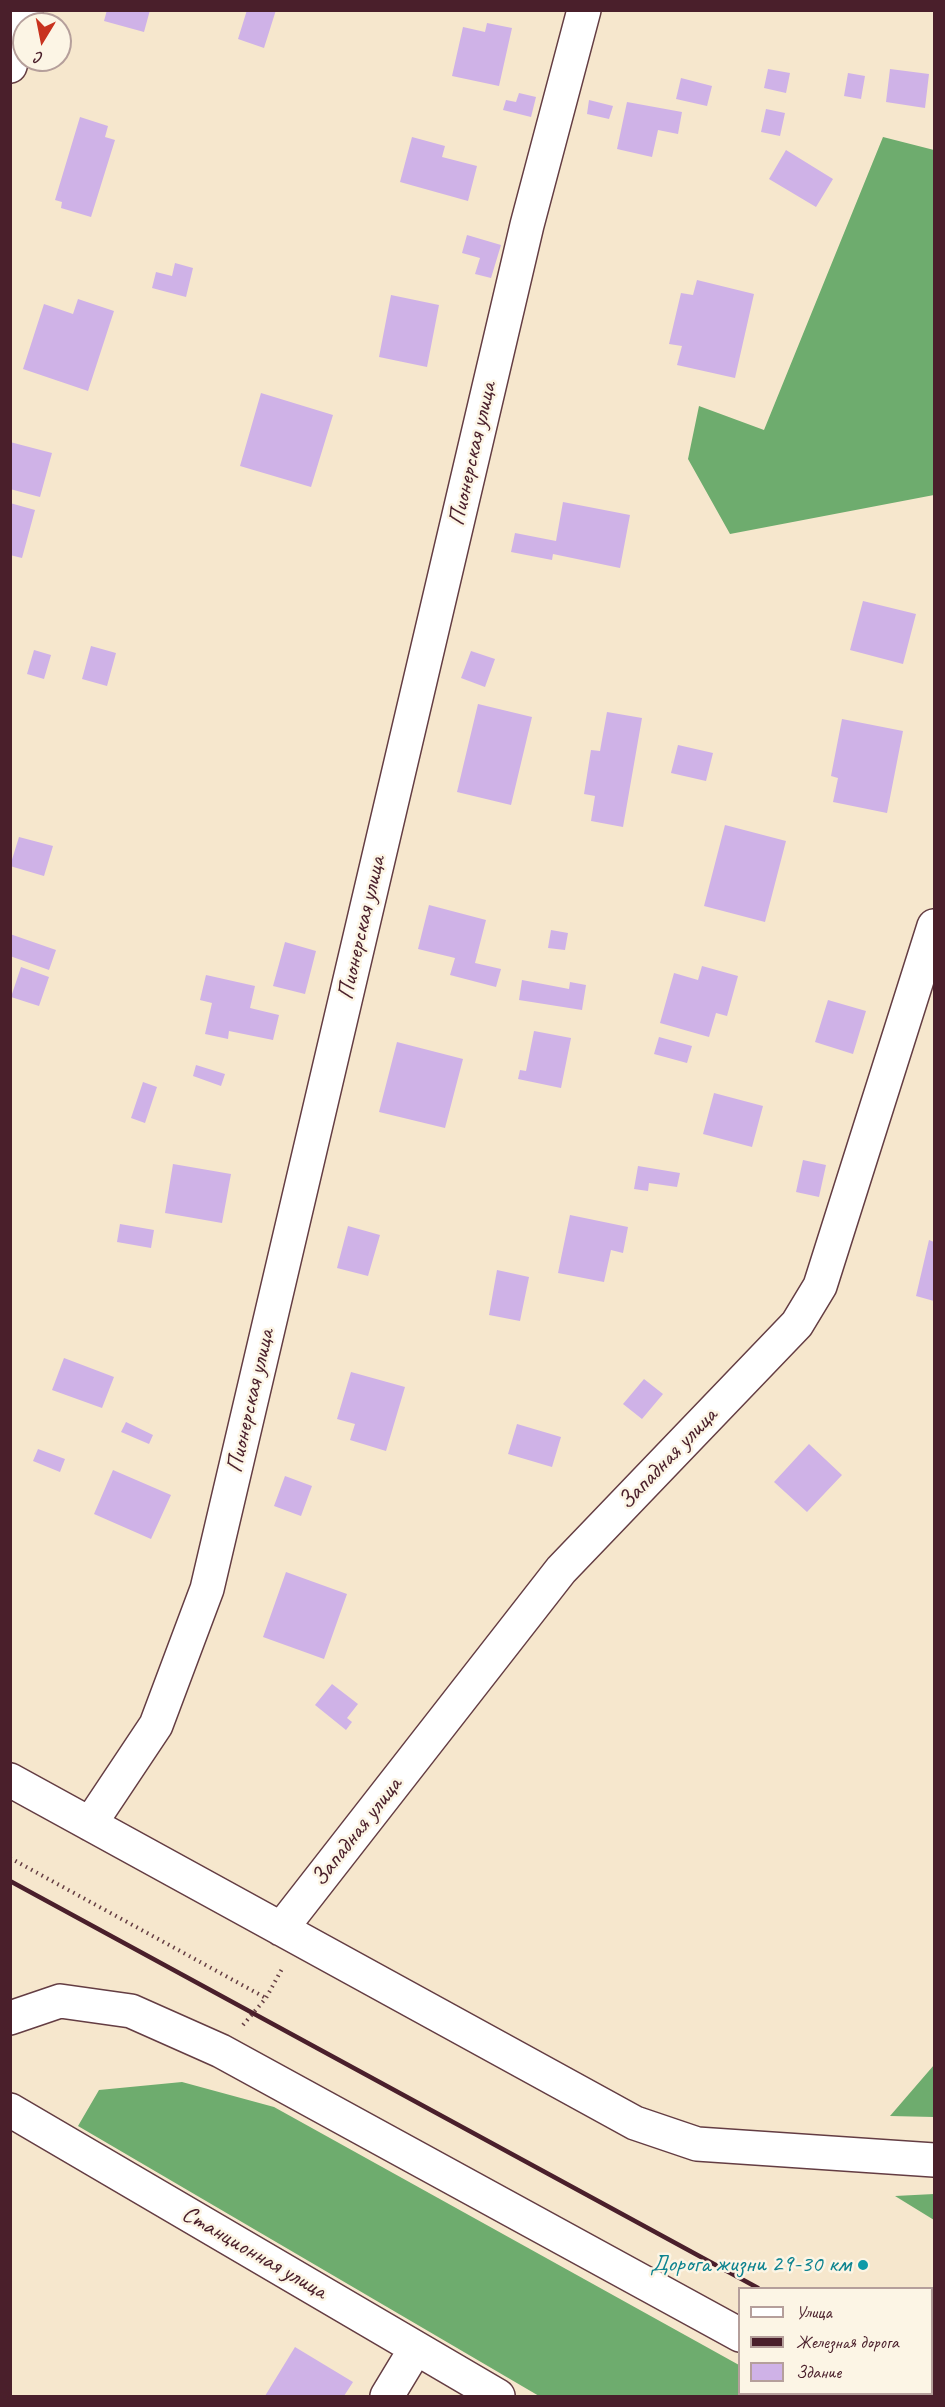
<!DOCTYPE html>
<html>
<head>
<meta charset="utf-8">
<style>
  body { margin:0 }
  #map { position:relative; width:945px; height:2407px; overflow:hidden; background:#f6e7cd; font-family:Caveat,sans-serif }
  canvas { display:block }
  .frame { position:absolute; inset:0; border:12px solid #4a1f2b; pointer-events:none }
  .legend { position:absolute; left:738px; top:2287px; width:195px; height:108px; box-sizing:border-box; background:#fcf5e5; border:2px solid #b59f9b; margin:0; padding:8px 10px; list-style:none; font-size:18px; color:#4a1f2b }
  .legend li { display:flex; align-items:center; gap:12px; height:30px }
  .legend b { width:30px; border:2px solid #b59f9b }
  .north { position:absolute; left:12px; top:12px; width:60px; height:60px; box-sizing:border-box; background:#fcf5e5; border:2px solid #b59f9b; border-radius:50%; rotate:190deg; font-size:16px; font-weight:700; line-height:24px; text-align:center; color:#4a1f2b }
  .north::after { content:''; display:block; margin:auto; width:21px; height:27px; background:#c8321e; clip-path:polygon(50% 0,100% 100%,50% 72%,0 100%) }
</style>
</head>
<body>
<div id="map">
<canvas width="945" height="2407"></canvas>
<div class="frame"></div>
<ul class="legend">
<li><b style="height:8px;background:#fff"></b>Улица</li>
<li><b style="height:8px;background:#4a1f2b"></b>Железная дорога</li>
<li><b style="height:16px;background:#cfb2e7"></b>Здание</li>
</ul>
<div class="north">С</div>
</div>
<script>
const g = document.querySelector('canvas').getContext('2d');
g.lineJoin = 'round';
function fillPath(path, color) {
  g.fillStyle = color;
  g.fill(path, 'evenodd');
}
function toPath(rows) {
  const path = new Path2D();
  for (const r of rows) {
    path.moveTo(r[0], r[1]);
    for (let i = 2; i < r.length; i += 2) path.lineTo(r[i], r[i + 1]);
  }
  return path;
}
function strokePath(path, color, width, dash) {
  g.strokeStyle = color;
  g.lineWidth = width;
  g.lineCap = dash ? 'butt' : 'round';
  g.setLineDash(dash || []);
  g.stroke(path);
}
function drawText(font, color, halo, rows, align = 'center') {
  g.font = font + ' Caveat,sans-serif';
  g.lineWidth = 5;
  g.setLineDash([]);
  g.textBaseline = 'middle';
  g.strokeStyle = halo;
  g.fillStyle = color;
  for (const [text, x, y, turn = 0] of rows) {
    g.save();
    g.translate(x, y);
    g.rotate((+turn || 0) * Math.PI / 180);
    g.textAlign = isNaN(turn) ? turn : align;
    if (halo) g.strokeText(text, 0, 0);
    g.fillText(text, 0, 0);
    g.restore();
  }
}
fillPath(toPath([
  [883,137,934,150,934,495,730,534,688,459,699,406,764,430],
  [934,2065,934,2117,890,2116],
  [182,2082,274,2107,739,2365,740,2394,791,2394,796,2396,539,2396,78,2126,99,2090],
  [934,2194,934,2220,895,2196]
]), '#6eac6e');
fillPath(toPath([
  [107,10,150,10,144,32,104,21],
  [247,10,276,10,264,48,238,39],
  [487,23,512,28,499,86,452,76,463,27,485,32],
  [768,69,790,73,786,93,764,88],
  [890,69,929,74,925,108,886,102],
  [848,73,865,76,861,99,844,96],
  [681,78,712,86,707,106,676,99],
  [519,93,536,97,531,117,503,110,506,100,516,102],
  [589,100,613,106,609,119,587,114],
  [627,102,682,112,678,134,658,130,652,157,617,149],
  [766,109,785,113,780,136,761,132],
  [80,117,108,126,105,137,115,140,91,217,61,208,62,202,55,200],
  [412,137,445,146,442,157,477,166,468,201,400,182],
  [786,150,833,179,816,207,769,179],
  [467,235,501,245,491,278,475,274,480,258,462,253],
  [175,263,193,268,186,297,152,288,156,272,172,276],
  [697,280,754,294,735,378,677,365,682,346,669,344,681,293,693,295],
  [391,295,439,305,427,367,379,357],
  [78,299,114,311,88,391,23,369,44,304,73,314],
  [261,393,333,415,311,487,240,466],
  [10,442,52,453,40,497,10,489],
  [563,502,630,515,620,568,553,554,552,560,511,552,515,533,556,541],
  [10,503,35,510,22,558,10,555],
  [863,601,916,614,903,664,850,650],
  [91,646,116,653,107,686,82,679],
  [34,650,51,655,44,679,27,674],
  [471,651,495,659,485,687,461,678],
  [478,704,532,717,511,805,457,792],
  [607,712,642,718,623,827,591,821,595,796,584,794,591,750,600,751],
  [842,719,903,731,887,813,833,802,838,778,831,776],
  [678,745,713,753,706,781,671,773],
  [725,825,786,841,765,922,704,906],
  [19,837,53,846,44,876,10,866],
  [429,905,486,920,475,963,501,969,496,987,450,975,455,958,418,949],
  [551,930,568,933,565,950,548,948],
  [10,934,56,950,49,970,10,956],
  [285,942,316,951,305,994,273,986],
  [702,966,738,976,727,1016,716,1013,709,1037,660,1023,674,973,698,980],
  [21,967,49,977,39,1006,11,997],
  [206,975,255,986,250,1008,279,1015,273,1040,229,1031,228,1039,205,1034,212,1003,200,1000],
  [522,980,569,989,570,982,586,985,582,1010,519,1000],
  [828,1000,866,1011,853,1054,815,1042],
  [534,1031,571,1038,561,1088,518,1079,520,1070,526,1071],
  [659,1037,692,1046,687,1063,654,1054],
  [397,1042,463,1059,445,1128,379,1112],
  [196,1065,225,1074,221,1086,193,1076],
  [143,1082,157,1087,145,1123,131,1118],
  [714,1093,763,1106,752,1147,703,1134],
  [803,1160,826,1165,819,1197,796,1192],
  [173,1164,231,1174,222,1223,165,1213],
  [638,1166,680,1173,677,1187,649,1183,648,1191,634,1189],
  [570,1215,628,1227,623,1253,611,1250,604,1282,558,1273],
  [120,1224,154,1230,151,1248,117,1242],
  [348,1226,380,1235,368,1276,337,1268],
  [929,1240,934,1242,934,1301,916,1296],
  [497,1270,529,1277,520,1321,489,1315],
  [64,1358,114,1377,102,1408,52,1390],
  [351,1372,405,1387,386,1451,350,1440,355,1424,337,1419],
  [644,1379,663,1394,642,1419,623,1404],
  [126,1422,153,1435,149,1444,121,1432],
  [517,1424,561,1437,552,1467,508,1454],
  [809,1444,842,1475,807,1512,774,1482],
  [38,1449,65,1459,60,1472,33,1461],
  [113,1470,171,1495,151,1539,94,1514],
  [285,1476,312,1486,301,1516,274,1506],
  [286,1572,347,1594,324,1659,263,1637],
  [332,1684,358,1704,347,1718,352,1722,346,1730,315,1705],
  [295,2347,353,2382,344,2396,265,2396]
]), '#cfb2e7');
const minor = toPath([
  [10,66,26,10],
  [10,1780,635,2123,697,2144,934,2160],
  [90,1824,156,1725,207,1589,527,225,584,10],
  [281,1929,561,1570,797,1324,820,1286,934,926],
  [10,2018,60,2001,131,2011,221,2051,740,2335],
  [10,2110,498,2396],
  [846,2394,851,2396],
  [387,2396,416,2348]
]);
strokePath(minor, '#643d43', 36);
strokePath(toPath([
  [10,1858,266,1998],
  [243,2025,266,1998,283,1967]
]), '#643d43', 4, [1.5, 4.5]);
strokePath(minor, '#fff', 33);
strokePath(toPath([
  [10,1881,758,2288],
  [932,2383,934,2385]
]), '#4a1f2b', 4.5);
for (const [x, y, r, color] of [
  [863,2265,6,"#0f9aa8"]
]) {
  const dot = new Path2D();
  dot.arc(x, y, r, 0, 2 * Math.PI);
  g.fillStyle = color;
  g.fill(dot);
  strokePath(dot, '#fcf5e5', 2);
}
drawText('24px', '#4a1f2b', '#fcf5e5', [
  ["Пионерская улица",473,454,-77],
  ["Пионерская улица",362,928,-77],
  ["Пионерская улица",251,1401,-77],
  ["Западная улица",668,1459,-46],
  ["Западная улица",357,1832,-52],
  ["Станционная улица",254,2253,30]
]);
drawText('24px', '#0d838f', '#fcf5e5', [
  ["Дорога жизни 29-30 км",851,2265]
], 'right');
</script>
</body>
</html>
